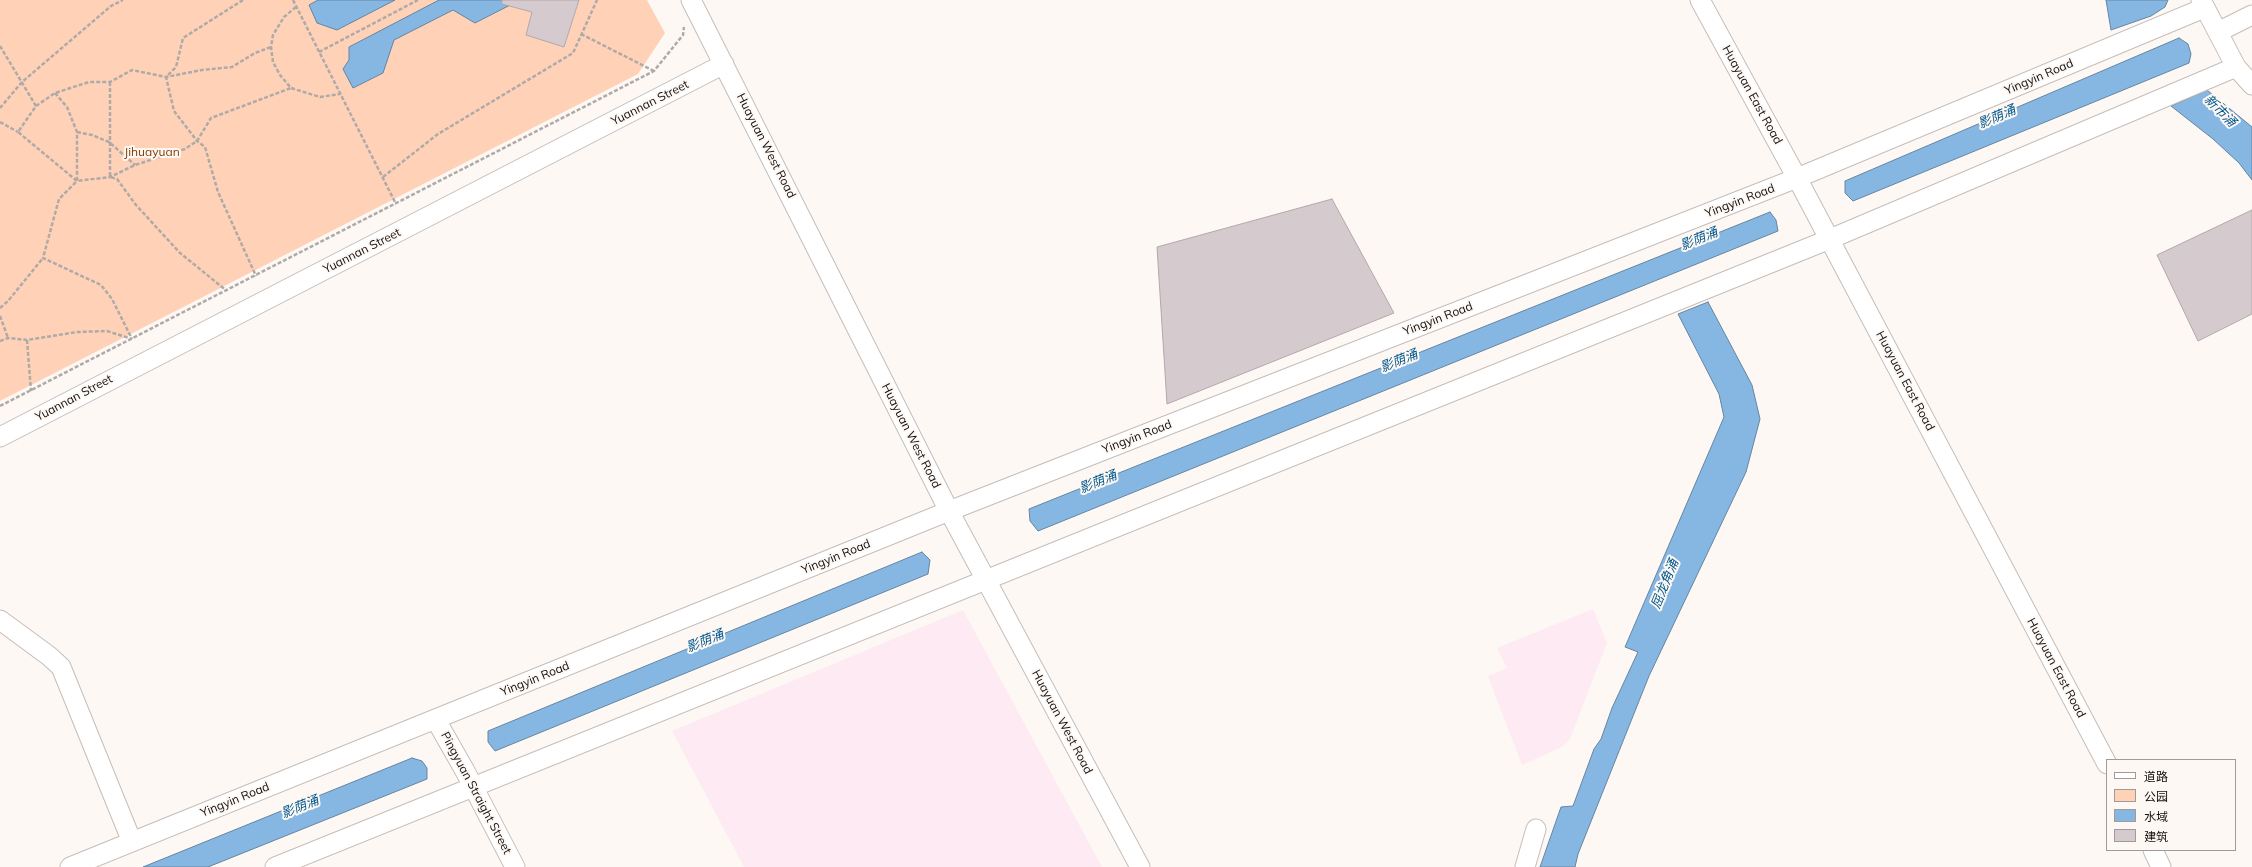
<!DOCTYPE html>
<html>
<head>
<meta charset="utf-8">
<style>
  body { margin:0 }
  #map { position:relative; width:2252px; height:867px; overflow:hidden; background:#fef8f5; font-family:Mulish,"Noto Sans SC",sans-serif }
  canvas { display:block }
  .legend { position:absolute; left:2106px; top:759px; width:130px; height:92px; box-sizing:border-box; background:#fef8f5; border:1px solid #a09b99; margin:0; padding:5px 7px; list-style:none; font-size:12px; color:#13100e }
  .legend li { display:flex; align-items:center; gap:8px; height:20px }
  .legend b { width:20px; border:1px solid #a09b99 }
</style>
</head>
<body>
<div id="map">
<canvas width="2252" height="867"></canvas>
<ul class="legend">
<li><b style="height:5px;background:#fff"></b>道路</li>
<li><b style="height:11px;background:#ffd2b8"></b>公园</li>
<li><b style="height:11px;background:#86b7e2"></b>水域</li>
<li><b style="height:11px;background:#d5cbcf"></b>建筑</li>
</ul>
</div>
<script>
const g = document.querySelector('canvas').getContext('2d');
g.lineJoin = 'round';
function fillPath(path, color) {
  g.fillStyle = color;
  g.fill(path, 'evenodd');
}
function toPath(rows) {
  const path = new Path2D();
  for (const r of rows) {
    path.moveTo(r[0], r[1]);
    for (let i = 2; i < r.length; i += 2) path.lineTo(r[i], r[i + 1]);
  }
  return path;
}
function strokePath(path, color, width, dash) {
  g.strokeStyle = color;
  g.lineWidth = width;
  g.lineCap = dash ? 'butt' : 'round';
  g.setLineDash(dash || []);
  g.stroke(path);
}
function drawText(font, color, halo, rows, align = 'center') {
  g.font = font + ' Mulish,"Noto Sans SC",sans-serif';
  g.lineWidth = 4;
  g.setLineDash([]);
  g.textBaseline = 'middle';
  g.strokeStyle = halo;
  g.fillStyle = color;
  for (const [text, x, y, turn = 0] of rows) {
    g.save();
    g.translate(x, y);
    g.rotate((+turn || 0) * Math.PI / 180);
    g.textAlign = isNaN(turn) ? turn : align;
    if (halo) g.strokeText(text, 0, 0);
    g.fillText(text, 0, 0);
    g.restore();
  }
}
fillPath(toPath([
  [1593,609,1607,643,1570,739,1562,747,1522,765,1488,676,1507,668,1497,648],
  [963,610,1102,867,744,867,672,731]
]), '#fdeaf3');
fillPath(toPath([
  [0,0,647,0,665,33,638,74,0,401]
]), '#ffd2b8');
const water = toPath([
  [318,0,395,0,337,30,317,23,309,5,318,0],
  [439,0,520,0,475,23,453,10,394,40,383,73,353,88,343,69,349,60,349,47,439,0],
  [2106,0,2168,0,2165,7,2151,16,2111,30,2106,0],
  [2179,38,2188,44,2191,54,2189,63,1853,201,1845,193,1845,181,2179,38],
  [2207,90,2252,127,2252,180,2239,163,2213,139,2171,106,2207,90],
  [1770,212,1776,220,1778,231,1038,531,1030,521,1029,509,1770,212],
  [1708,302,1752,385,1760,419,1746,472,1649,676,1578,854,1575,867,1540,867,1561,807,1573,806,1594,749,1601,739,1612,708,1638,652,1625,647,1724,417,1719,394,1678,314,1708,302],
  [922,552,930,560,928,574,495,751,488,742,488,731,922,552],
  [412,758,422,761,427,768,427,779,208,867,143,867,412,758]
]);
fillPath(water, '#86b7e2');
strokePath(water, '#6485a2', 1);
const building = toPath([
  [502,0,579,0,564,47,526,35,532,12,502,4,502,0],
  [1332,199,1394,313,1167,404,1157,247,1332,199],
  [2252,210,2252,314,2198,341,2157,255,2252,210]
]);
fillPath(building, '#d5cbcf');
strokePath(building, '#b2a8ac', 1);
const minor = toPath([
  [691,0,949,511,1140,867],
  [1700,0,1797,178,2107,764],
  [2201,0,2236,67,2252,85],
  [2218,32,2252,15],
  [0,437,724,64],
  [0,620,49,656,61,667,132,842],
  [436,720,465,771,515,867],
  [2153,850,2161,867],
  [70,867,949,511,1797,178,2204,8],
  [275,867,1830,239,2236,67],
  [1525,867,1536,829]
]);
strokePath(minor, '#c6bdb8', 21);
strokePath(toPath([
  [243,0,183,38,176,67,166,77,174,111,197,141,205,147,218,192,256,276],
  [293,0,396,204],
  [296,7,284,17,273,35,271,47,273,62,280,75,291,88,320,97,340,94],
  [581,34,654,71],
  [0,46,36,106,18,132,77,181,59,199,43,258,101,285,112,299,132,339],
  [319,52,418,0],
  [110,82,110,177,117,179,136,205,180,253,227,291],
  [55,93,67,107,77,132,77,181,110,177,135,165,185,149,197,141,211,118,291,88],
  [36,106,55,93,89,82,110,82,132,70,166,77,202,70,232,67,255,53,271,47],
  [0,108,22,82,111,6,123,0],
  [0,122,18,132],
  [77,132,92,135,109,142,135,165],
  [383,177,438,134,573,53,597,0],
  [0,308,8,301,43,258],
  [0,316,8,338],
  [27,340,31,391],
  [0,341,8,338,27,340,77,332,107,331,132,339],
  [0,406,654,71,683,35,684,27]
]), '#afaaa8', 2.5, [4, 2]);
strokePath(minor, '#fff', 19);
drawText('12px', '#13100e', '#fef8f5', [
  ["Yingyin Road",2039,77,-23],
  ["Huayuan East Road",1752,95,61],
  ["Yuannan Street",650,103,-27],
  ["Huayuan West Road",766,146,63],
  ["Yingyin Road",1740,201,-21],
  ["Yuannan Street",362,251,-27],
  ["Yingyin Road",1438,319,-21],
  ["Huayuan East Road",1905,381,62],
  ["Yuannan Street",74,398,-28],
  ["Huayuan West Road",911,436,63],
  ["Yingyin Road",1137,437,-21],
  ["Yingyin Road",836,557,-22],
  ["Huayuan East Road",2056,668,62],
  ["Yingyin Road",535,679,-22],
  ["Huayuan West Road",1062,722,62],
  ["Pingyuan Straight Street",476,793,62],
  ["Yingyin Road",235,800,-22]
]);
drawText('12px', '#813d05', '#fef8f5', [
  ["Jihuayuan",152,152]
]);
drawText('italic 13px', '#02578c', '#fef8f5', [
  ["新市涌",2220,111,45],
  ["影荫涌",1997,117,-23],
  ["影荫涌",1699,239,-22],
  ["影荫涌",1399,361,-22],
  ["影荫涌",1098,482,-22],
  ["屈龙角涌",1665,584,-68],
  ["影荫涌",705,641,-22],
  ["影荫涌",300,807,-22]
]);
</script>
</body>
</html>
